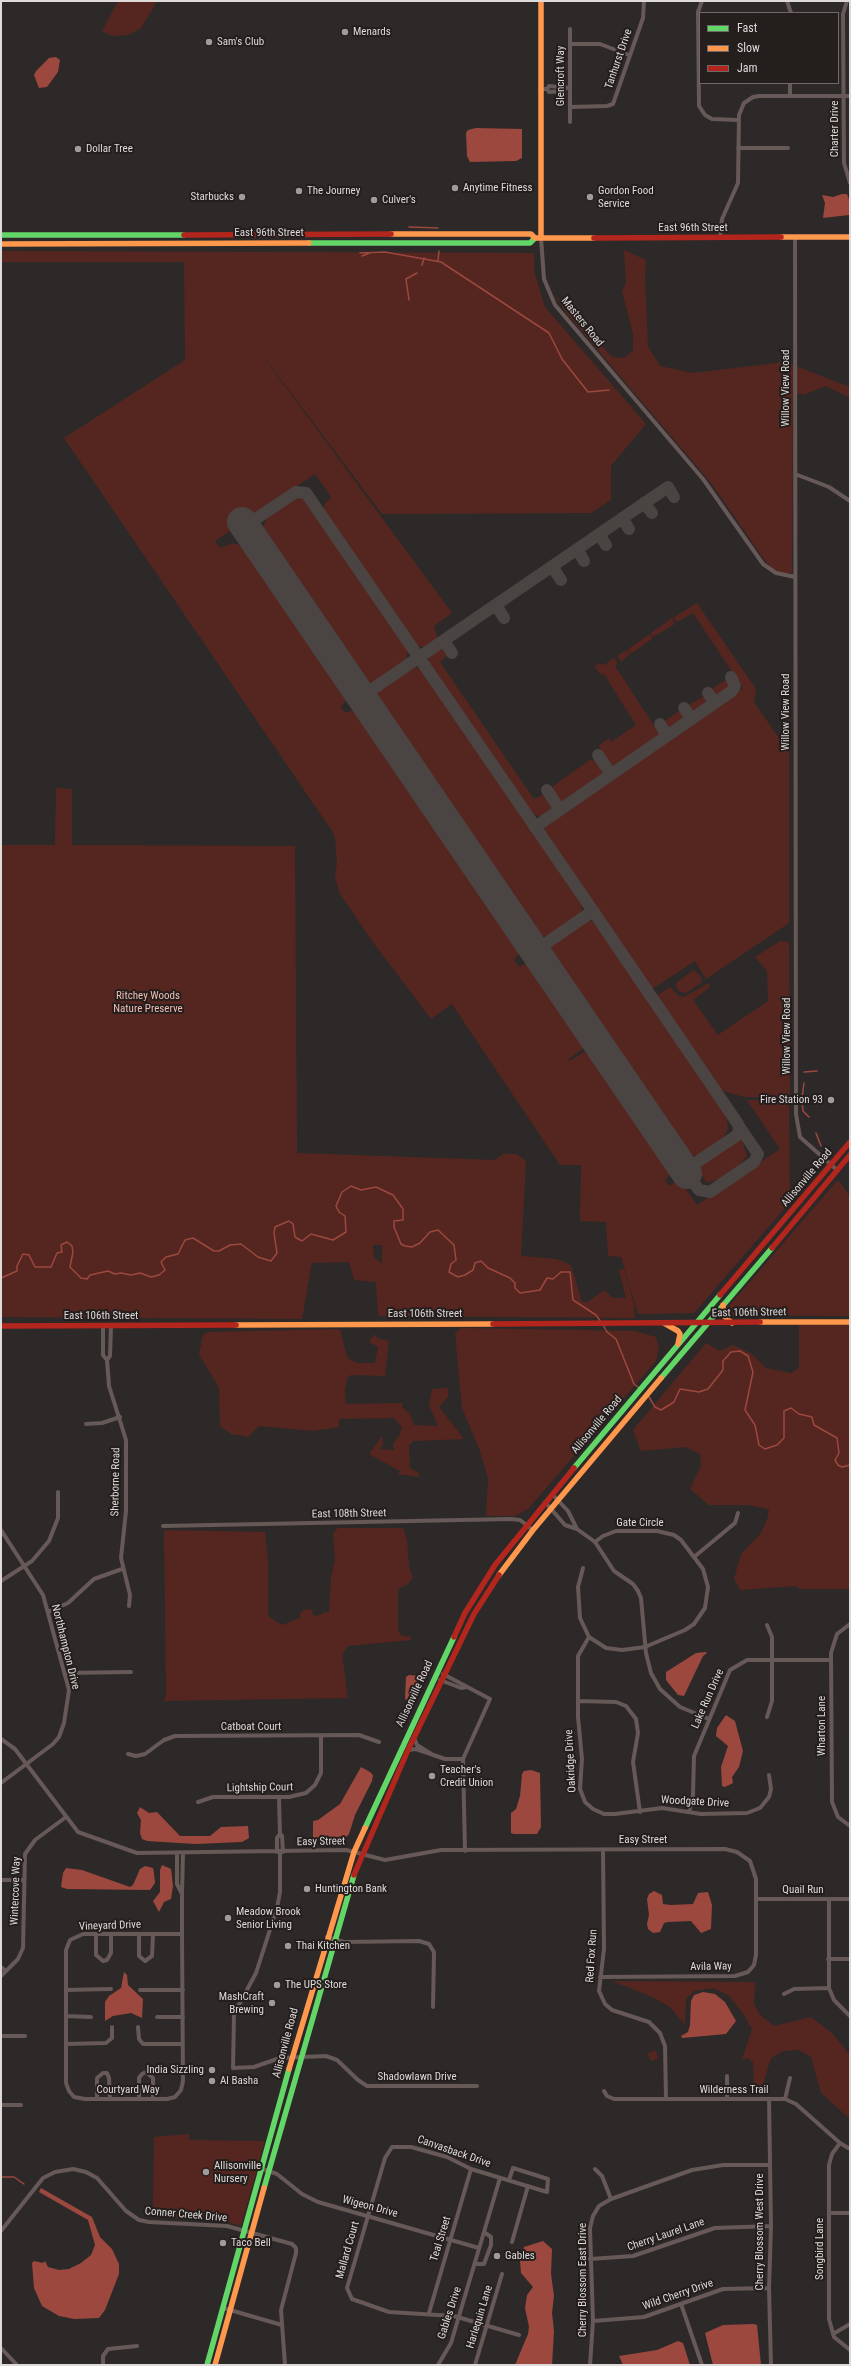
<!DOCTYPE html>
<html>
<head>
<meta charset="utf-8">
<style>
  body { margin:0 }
  #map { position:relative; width:851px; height:2366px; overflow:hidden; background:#2d2928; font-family:"Roboto Condensed",sans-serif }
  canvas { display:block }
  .frame { position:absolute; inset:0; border:2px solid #dedad9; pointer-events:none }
  .legend { position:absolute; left:699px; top:12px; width:140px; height:72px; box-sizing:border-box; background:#241e1d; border:1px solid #6e6968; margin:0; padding:5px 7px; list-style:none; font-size:12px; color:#dedad9 }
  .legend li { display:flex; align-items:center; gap:8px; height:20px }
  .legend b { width:20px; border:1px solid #6e6968 }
</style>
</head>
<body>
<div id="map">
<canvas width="851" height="2366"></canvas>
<div class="frame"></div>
<ul class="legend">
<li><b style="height:5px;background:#63d668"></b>Fast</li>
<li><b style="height:5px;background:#ff974d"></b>Slow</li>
<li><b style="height:5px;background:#b3261e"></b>Jam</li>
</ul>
</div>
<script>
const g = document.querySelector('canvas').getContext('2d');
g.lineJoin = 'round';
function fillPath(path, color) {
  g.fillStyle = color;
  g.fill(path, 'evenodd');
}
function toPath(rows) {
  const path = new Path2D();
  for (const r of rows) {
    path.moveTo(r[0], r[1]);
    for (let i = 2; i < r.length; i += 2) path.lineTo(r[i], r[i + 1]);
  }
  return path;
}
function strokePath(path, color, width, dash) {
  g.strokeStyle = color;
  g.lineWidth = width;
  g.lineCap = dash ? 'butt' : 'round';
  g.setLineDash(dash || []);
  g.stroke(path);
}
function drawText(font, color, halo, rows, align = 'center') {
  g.font = font + ' "Roboto Condensed",sans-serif';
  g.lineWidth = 4;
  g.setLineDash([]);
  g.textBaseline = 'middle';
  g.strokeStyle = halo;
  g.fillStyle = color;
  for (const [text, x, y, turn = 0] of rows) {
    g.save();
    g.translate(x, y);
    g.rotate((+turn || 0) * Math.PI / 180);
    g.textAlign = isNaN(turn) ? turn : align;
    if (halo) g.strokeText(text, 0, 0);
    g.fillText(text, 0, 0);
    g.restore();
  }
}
fillPath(toPath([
  [118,1,157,1,141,28,128,35,112,36,102,31],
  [624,250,646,260,645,276,648,346,660,366,693,373,785,362,850,387,850,398,826,386,803,395,793,391,792,573,783,574,774,570,766,562,711,483,568,315,554,294,612,357,624,358,633,351,633,334,622,291,626,283],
  [1,251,534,253,534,271,545,307,646,424,611,466,611,500,591,513,382,514,240,325,452,613,434,626,438,640,426,648,415,645,324,513,324,505,331,497,315,474,215,541,220,548,233,543,246,548,346,694,346,701,341,707,345,713,353,710,359,712,520,946,520,953,514,960,519,967,525,964,533,966,587,1045,568,1060,569,1061,590,1049,670,1166,670,1174,665,1180,669,1186,679,1179,697,1205,780,1149,747,1100,789,1101,790,1202,694,1313,638,1314,621,1257,608,1256,606,1222,580,1221,581,1165,560,1165,452,1004,431,1019,372,941,339,892,335,877,337,863,335,837,332,831,64,438,185,360,184,262,1,262],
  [300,497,307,502,408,650,406,661,376,683,364,682,265,537,263,527,268,516,295,498],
  [697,603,756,689,754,702,789,753,789,923,706,979,695,961,652,989,545,834,544,830,547,824,743,688,693,613,677,622,673,618],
  [672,618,675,624,653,637,651,633],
  [650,634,652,639,631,654,628,649],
  [444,648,447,656,440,662,534,799,543,795,551,804,551,810,542,817,531,814,429,666,429,658,432,654,441,648],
  [627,650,630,654,621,662,617,656],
  [614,658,618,664,615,666,660,735,614,766,609,763,600,749,599,745,609,738,611,742,636,725,604,674,601,675,595,667,598,663,604,665],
  [415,667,423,671,581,903,582,911,580,915,548,937,536,934,376,700,376,692,410,668],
  [725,680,730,684,729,688,715,695,712,691,713,688],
  [705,696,707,703,695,711,692,711,689,707,690,704],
  [679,711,684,715,684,718,668,728,665,721],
  [590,760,597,761,603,770,602,775,564,801,559,800,552,791,553,786],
  [56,788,72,789,72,845,295,846,297,1153,495,1160,503,1154,517,1154,526,1161,521,1256,557,1259,571,1265,582,1302,588,1302,604,1290,613,1298,626,1298,619,1270,624,1269,634,1304,635,1318,382,1316,378,1315,376,1282,354,1280,349,1262,312,1263,302,1319,1,1317,1,845,55,845],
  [373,1245,382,1245,382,1264,374,1257],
  [585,921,591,921,597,925,726,1113,728,1128,724,1137,699,1156,687,1154,551,955,550,948,553,943],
  [780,941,789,942,790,1097,744,1097,720,1090,658,1000,658,995,670,987,679,996,684,997,709,983,710,987,693,1000,718,1035,768,1001,767,971,755,957],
  [694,970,701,977,702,982,686,993,680,992,676,987,677,982],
  [741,1137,747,1156,737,1168,722,1178,707,1183,697,1168],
  [837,1181,840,1182,850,1197,850,1316,729,1315,727,1313,729,1306],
  [850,1324,850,1589,800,1589,796,1586,740,1590,734,1579,741,1554,761,1533,767,1520,769,1509,747,1505,709,1505,690,1489,701,1465,700,1454,685,1447,641,1451,633,1430,706,1343,720,1351,733,1345,752,1354,766,1368,791,1373,799,1368,799,1325],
  [461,1328,635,1331,656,1337,659,1348,656,1361,528,1509,515,1516,486,1516,488,1479,480,1451,462,1408,455,1333],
  [340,1329,346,1353,349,1359,358,1363,375,1363,378,1347,369,1342,374,1334,378,1339,386,1340,389,1342,385,1376,351,1375,348,1377,345,1390,346,1404,403,1403,402,1407,409,1413,414,1425,438,1426,429,1405,432,1389,448,1388,448,1397,439,1407,464,1439,413,1441,409,1445,410,1468,419,1473,419,1477,398,1474,400,1471,369,1454,382,1436,383,1444,380,1449,394,1450,393,1444,399,1436,402,1427,394,1418,339,1419,339,1427,313,1431,259,1426,248,1437,231,1434,220,1426,219,1388,199,1354,203,1335,208,1332],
  [338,1528,403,1528,407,1539,409,1566,413,1578,408,1584,398,1589,398,1629,400,1635,411,1637,411,1640,348,1646,342,1654,348,1698,163,1701,166,1696,164,1530,265,1532,268,1560,268,1616,282,1625,300,1618,300,1613,306,1609,312,1610,313,1615,317,1616,325,1612,329,1613,331,1577,335,1560,333,1533],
  [612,1981,755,1982,754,2004,760,2015,774,2026,811,2017,833,2034,850,2055,850,2119,821,2093,811,2057,799,2050,783,2051,771,2058,763,2084,761,2088,754,2090,753,2062,747,2058,742,2060,752,2029,743,2013,728,1995,713,1988,694,1991,686,1999,685,2025,670,2007,650,1996],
  [655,2050,659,2058,651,2061,647,2054],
  [189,2134,189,2140,263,2141,264,2144,241,2226,222,2220,155,2217,153,2204,154,2137]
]), '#552620');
fillPath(toPath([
  [56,57,60,60,58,72,47,87,39,88,34,75,36,71,49,58],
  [476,128,522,129,522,158,516,161,470,162,467,156,466,133,468,130],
  [842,194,847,194,850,202,849,215,823,218,825,203,822,195,833,197],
  [706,1652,707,1653,703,1656,684,1696,678,1695,666,1680,666,1672,696,1653],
  [409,1675,419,1676,412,1697,407,1700,405,1699,406,1677],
  [726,1715,735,1721,743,1751,739,1767,732,1777,733,1783,725,1787,722,1786,721,1767,728,1746,716,1736,717,1728],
  [361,1767,370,1772,373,1775,372,1781,355,1815,349,1834,344,1839,313,1840,313,1821,318,1820,340,1804],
  [531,1770,540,1773,541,1827,537,1834,514,1834,511,1833,511,1813,516,1809,520,1796,522,1774,524,1771],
  [140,1807,149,1813,157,1812,180,1836,210,1836,221,1827,248,1826,249,1838,242,1842,195,1844,147,1841,142,1839,140,1833,141,1820,137,1813],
  [162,1865,171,1869,173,1886,171,1899,164,1902,159,1912,153,1901,160,1892,160,1870],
  [145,1866,153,1868,154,1873,155,1883,150,1890,67,1889,61,1887,63,1873,66,1868,82,1870,130,1887,133,1885,140,1869],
  [654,1891,662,1895,663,1904,671,1905,693,1904,698,1893,708,1892,712,1905,711,1929,701,1933,691,1921,668,1922,664,1923,660,1932,653,1933,648,1929,647,1924,649,1915,647,1899,649,1894],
  [124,1972,127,1975,128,1985,143,1999,142,2018,131,2013,113,2016,105,2021,105,2002,109,1996,121,1988],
  [703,1992,715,1994,725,2002,736,2021,726,2034,682,2038,681,2036,688,2032,690,2025,691,2001,694,1995],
  [41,2188,92,2217,100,2237,112,2249,119,2264,119,2274,105,2310,99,2318,74,2319,59,2316,42,2306,34,2288,32,2263,34,2261,43,2263,45,2261,48,2267,59,2270,69,2269,81,2263,91,2255,95,2245,88,2220,39,2192],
  [543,2241,552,2249,551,2274,554,2296,552,2313,554,2331,552,2365,515,2365,528,2334,529,2327,525,2308,527,2295,533,2287,521,2273,520,2261,524,2247],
  [754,2324,757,2325,761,2365,713,2365,705,2333,723,2325],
  [678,2341,683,2343,690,2365,623,2365,619,2356,657,2350]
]), '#9c483e');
strokePath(toPath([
  [409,227,438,228],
  [360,253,385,252,441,262,549,333,562,359,588,392,609,390],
  [362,256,370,253],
  [438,261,439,251],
  [422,265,424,258],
  [409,300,406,279,417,273],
  [804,1072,817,1071],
  [802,1098,804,1083],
  [802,1102,803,1111,809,1117],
  [816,1133,821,1146],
  [1,1278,17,1271,17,1266,23,1254,29,1255,35,1267,51,1267,57,1253,62,1252,61,1245,67,1242,72,1246,73,1252,70,1267,81,1278,87,1279,90,1275,108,1271,115,1274,121,1273,131,1275,140,1273,151,1277,159,1275,165,1270,161,1262,166,1257,178,1254,185,1240,193,1238,214,1251,219,1251,230,1245,241,1244,258,1257,271,1261,277,1253,274,1233,275,1227,289,1221,293,1224,295,1237,302,1241,311,1234,333,1240,346,1232,345,1216,339,1212,336,1206,342,1192,351,1186,361,1190,376,1187,393,1195,403,1209,403,1220,394,1221,394,1227,401,1244,405,1246,412,1247,420,1243,430,1232,438,1230,454,1245,456,1260,451,1264,449,1272,458,1277,465,1275,473,1270,475,1263,481,1261,488,1268,510,1278,515,1283,515,1288,520,1293,540,1290,547,1278,553,1279,561,1272,570,1272,573,1300,596,1315,601,1322],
  [603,1325,607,1332,616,1339,634,1384,639,1388],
  [649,1397,655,1407,661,1410,674,1402,680,1389,699,1392,708,1389,723,1370,723,1361,731,1352,740,1351,748,1356,753,1372,745,1410,755,1425,759,1445,765,1449,777,1445,784,1438,784,1411,791,1408,799,1414,812,1417,814,1425,837,1438,839,1453,835,1460,838,1465,842,1467,850,1465],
  [1,2177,14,2177,24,2184]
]), '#9c483e', 1.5);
strokePath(toPath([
  [644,503,652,513],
  [622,518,629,529],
  [245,526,296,492,306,493,593,911,738,1124,739,1131,736,1136,685,1170],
  [599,534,606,545],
  [577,549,584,561],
  [552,566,561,580],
  [496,605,504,618],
  [444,641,452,653],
  [708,693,715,703],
  [361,697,668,487,674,497],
  [684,708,692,719],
  [660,724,667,736],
  [598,755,611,774],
  [547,790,560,810],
  [535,827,732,691,735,686,731,677],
  [535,951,593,911],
  [687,1174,699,1190,710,1192,754,1162,758,1154,737,1123]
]), '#4a4443', 12);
strokePath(toPath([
  [242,522,687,1174]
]), '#4a4443', 30);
strokePath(toPath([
  [702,1,698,12,699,106,705,115,712,119,738,120],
  [787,1,791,13],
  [847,1,843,14,844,163,850,183],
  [570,29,570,122],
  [570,44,600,44,629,55],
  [540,89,547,89,549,86,570,88],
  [547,89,549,92,563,91,565,89],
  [790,96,790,83],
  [570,107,607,106,613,104,643,18,644,1],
  [738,148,788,148],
  [795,237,796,1114,800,1137,837,1170],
  [541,238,544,279,555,305,703,479,763,564,776,573,795,577],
  [720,238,722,219,738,183,739,115,744,103,753,97,759,96,850,96],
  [795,474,829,487,850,501],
  [103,1326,103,1355,107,1360,110,1356,111,1326],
  [107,1360,109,1386,126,1440,126,1511,121,1558,130,1595,129,1606],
  [86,1424,102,1423,120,1417],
  [552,1494,568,1511,577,1529],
  [545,1502,565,1525,577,1529,595,1542,614,1571,633,1584,638,1591,641,1598,646,1653,651,1673,660,1689,680,1707,709,1719],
  [163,1526,511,1519,520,1520,533,1530],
  [1,1530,43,1595,69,1690,64,1723,59,1737,53,1744,1,1783],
  [694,1557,735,1523,738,1513],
  [583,1568,578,1587,580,1618,589,1637,606,1648,622,1650,645,1647,685,1630,694,1624,705,1608,708,1587,703,1569,681,1540,674,1535,657,1531,616,1531,603,1536,595,1542],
  [1,1581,32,1561,49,1541,58,1518,58,1492],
  [48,1612,68,1603,94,1579,122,1569],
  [850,1624,837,1634,831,1653,832,1802,838,1817,850,1826],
  [589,1637,578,1656,578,1717,582,1759,580,1789,585,1802,593,1809,604,1814,615,1814,662,1808,701,1814,747,1813,760,1808,769,1797,771,1789,769,1775],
  [65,1673,131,1672],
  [443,1674,490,1699,463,1759,465,1851],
  [440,1680,461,1688,466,1687],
  [578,1701,616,1702,626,1706,636,1719,638,1733,633,1762,640,1812],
  [767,1717,772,1701,772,1637,767,1625],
  [414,1738,417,1745,433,1755],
  [1,1739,15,1749,78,1832,137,1853,346,1850,385,1860,441,1850,725,1849,737,1852,750,1861,756,1879,756,1955,754,1965,748,1972,735,1976,600,1977],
  [408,1750,416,1749,445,1759,463,1759],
  [128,1754,136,1756,145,1754,164,1740,175,1736,359,1735,379,1742],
  [279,1798,280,1834],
  [198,1802,213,1797,289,1797,306,1793,315,1785,321,1773,321,1735],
  [689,1812,693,1795,694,1756,730,1670,747,1660,831,1660],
  [603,1850,604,1949,599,1991,605,2004,612,2010,649,2022,660,2033,665,2046,666,2099],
  [277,1852,277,1838,280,1834,282,1836,283,1852],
  [280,1852,280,1892,277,1908,256,1973,234,2014,233,2068,254,2067,280,2058,326,2056,337,2060,358,2080,367,2086,477,2086],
  [177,1853,177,1884,182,1894,183,1853],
  [1,1880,24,1880],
  [182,1894,182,1934,183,2081,181,2090,175,2097,167,2099,85,2099,74,2097,69,2091,66,2083,66,1950,70,1940,83,1934,182,1934],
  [756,1899,850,1899],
  [829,1899,829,1988,834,2000,850,2016],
  [96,1934,96,1955,103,1961,107,1960,111,1953,111,1934],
  [139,1934,139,1956,145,1961,152,1956,153,1934],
  [327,1937,344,1942,419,1941,429,1944,434,1952,433,2007],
  [828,1959,850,1959],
  [1,1967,6,1971],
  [1,1976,18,1959,23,1948,25,1854,35,1840,66,1817],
  [66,1990,111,1989],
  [140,1990,183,1990],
  [784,1994,794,1989,829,1988],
  [66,2016,91,2017],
  [157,2017,183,2017],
  [138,2027,139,2039,143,2044,183,2044],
  [1,2036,25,2036],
  [66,2044,106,2043,112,2038,112,2027],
  [727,2076,727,2099],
  [604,2091,607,2096,614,2099,785,2099,796,2104,840,2143,850,2149],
  [97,2099,97,2078,103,2073,107,2073,109,2078,110,2099],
  [139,2099,139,2078,142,2074,146,2072,153,2078,153,2099],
  [769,2099,771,2226,769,2288,771,2365],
  [785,2099,790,2078],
  [1,2105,21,2105],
  [840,2143,832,2154,829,2165,829,2319,834,2337,850,2350],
  [263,2169,277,2174,302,2194,318,2202,479,2248],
  [595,2169,602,2176,611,2199],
  [509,2180,513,2168,548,2179,547,2192,471,2169,447,2157,411,2147,392,2147,385,2158,347,2288,352,2299,389,2312,454,2316,519,2335],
  [829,2213,850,2213],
  [1,2231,43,2178,55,2172,73,2169,86,2172,97,2178,126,2211,139,2220,149,2222,227,2226,292,2244,296,2248,296,2253,281,2310,285,2365],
  [512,2242,528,2186],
  [590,2259,633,2256,715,2228,771,2226],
  [475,2264,484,2264,491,2245,491,2237,484,2232],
  [681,2304,702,2365],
  [223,2308,282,2325],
  [429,2313,471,2169],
  [593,2321,644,2317,723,2289,769,2288],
  [833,2334,850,2324],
  [1,2348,17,2365],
  [103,2365,103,2356,108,2349,137,2346],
  [438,2365,451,2343,500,2178],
  [475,2365,502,2274],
  [590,2365,593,2321,590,2228,593,2216,599,2206,611,2199,692,2170,723,2165,769,2165]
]), '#665957', 4);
strokePath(toPath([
  [1,235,184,235],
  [309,243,530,243,535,238],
  [661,1378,772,1248],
  [574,1468,720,1295],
  [365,1828,454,1637],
  [264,2188,354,1875],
  [207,2365,289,2069]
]), '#63d668', 5.5);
strokePath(toPath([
  [541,1,541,238],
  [391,234,531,234,535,238,594,238],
  [781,237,850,237],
  [1,244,309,243],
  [723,1305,723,1315,732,1323],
  [760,1322,850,1322],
  [664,1323,678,1331,680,1334,678,1344],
  [236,1325,493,1324],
  [499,1575,533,1530,661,1378],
  [289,2069,354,1852,365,1828],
  [215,2365,264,2188]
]), '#ff974d', 5.5);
strokePath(toPath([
  [184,235,391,234],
  [594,238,781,237],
  [772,1248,850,1155],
  [720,1295,850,1142],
  [493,1324,760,1322],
  [1,1326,236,1325],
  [454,1637,465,1613,495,1565,574,1468],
  [354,1875,408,1750,474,1614,499,1575]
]), '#b3261e', 5.5);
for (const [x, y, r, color] of [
  [345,32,4,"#a09c9b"],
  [209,42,4,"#a09c9b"],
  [78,149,4,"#a09c9b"],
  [455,188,4,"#a09c9b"],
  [299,191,4,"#a09c9b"],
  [242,197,4,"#a09c9b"],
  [590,197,4,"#a09c9b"],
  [374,200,4,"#a09c9b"],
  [831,1100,4,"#a09c9b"],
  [432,1776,4,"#a09c9b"],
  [307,1889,4,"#a09c9b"],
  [228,1918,4,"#a09c9b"],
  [288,1946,4,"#a09c9b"],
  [277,1985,4,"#a09c9b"],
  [272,2003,4,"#a09c9b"],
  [212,2070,4,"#a09c9b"],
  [212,2081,4,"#a09c9b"],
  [206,2172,4,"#a09c9b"],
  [223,2243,4,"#a09c9b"],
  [497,2256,4,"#a09c9b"]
]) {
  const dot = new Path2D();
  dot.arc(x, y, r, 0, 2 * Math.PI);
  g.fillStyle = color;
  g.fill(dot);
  strokePath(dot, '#241e1d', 1.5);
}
drawText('11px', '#dedad9', '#241e1d', [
  ["Menards",353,32],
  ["Sam's Club",217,42],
  ["Dollar Tree",86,149],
  ["Anytime Fitness",463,188],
  ["The Journey",307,191],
  ["Gordon Food",598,191],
  ["Service",598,204],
  ["Starbucks",234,197,"right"],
  ["Culver's",382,200],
  ["Fire Station 93",823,1100,"right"],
  ["Teacher's",440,1770],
  ["Credit Union",440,1783],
  ["Huntington Bank",315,1889],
  ["Meadow Brook",236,1912],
  ["Senior Living",236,1925],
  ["Thai Kitchen",296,1946],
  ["The UPS Store",285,1985],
  ["MashCraft",264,1997,"right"],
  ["Brewing",264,2010,"right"],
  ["India Sizzling",204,2070,"right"],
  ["Al Basha",220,2081],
  ["Allisonville",214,2166],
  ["Nursery",214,2179],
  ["Taco Bell",231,2243],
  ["Gables",505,2256]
], 'left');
drawText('11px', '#dedad9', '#241e1d', [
  ["Tanhurst Drive",619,59,-71],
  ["Glencroft Way",561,76,-90],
  ["Charter Drive",835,129,-90],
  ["East 96th Street",693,228],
  ["East 96th Street",269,233],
  ["Masters Road",582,322,51],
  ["Willow View Road",786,388,-90],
  ["Willow View Road",786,712,-90],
  ["Willow View Road",787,1036,-90],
  ["Allisonville Road",807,1178,-50],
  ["East 106th Street",749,1313,-1],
  ["East 106th Street",425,1314],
  ["East 106th Street",101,1316],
  ["Allisonville Road",597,1425,-50],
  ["Sherborne Road",116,1482,-89],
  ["East 108th Street",349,1514,-1],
  ["Gate Circle",640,1523],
  ["Northhampton Drive",65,1647,76],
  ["Allisonville Road",415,1694,-65],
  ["Lake Run Drive",708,1699,-66],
  ["Wharton Lane",822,1726,-90],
  ["Catboat Court",251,1727],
  ["Oakridge Drive",571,1761,-93],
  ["Lightship Court",260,1788,-1],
  ["Woodgate Drive",695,1802,3],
  ["Easy Street",643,1840],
  ["Easy Street",321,1842,-1],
  ["Quail Run",803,1890],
  ["Wintercove Way",16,1891,-88],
  ["Vineyard Drive",110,1926,-2],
  ["Red Fox Run",592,1956,-86],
  ["Avila Way",711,1967,-1],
  ["Allisonville Road",286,2043,-75],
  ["Shadowlawn Drive",417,2077],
  ["Courtyard Way",128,2090],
  ["Wilderness Trail",734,2090],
  ["Canvasback Drive",454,2152,19],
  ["Wigeon Drive",370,2207,15],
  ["Conner Creek Drive",186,2215,5],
  ["Cherry Blossom West Drive",760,2232,-90],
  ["Cherry Laurel Lane",666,2235,-19],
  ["Teal Street",441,2239,-73],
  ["Songbird Lane",820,2249,-90],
  ["Mallard Court",348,2250,-74],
  ["Cherry Blossom East Drive",583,2280,-90],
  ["Wild Cherry Drive",678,2295,-19],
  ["Gables Drive",450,2313,-72],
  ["Harlequin Lane",480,2317,-73]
]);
drawText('11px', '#f0bcb3', '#241e1d', [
  ["Ritchey Woods",148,996],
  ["Nature Preserve",148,1009]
]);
</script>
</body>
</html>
